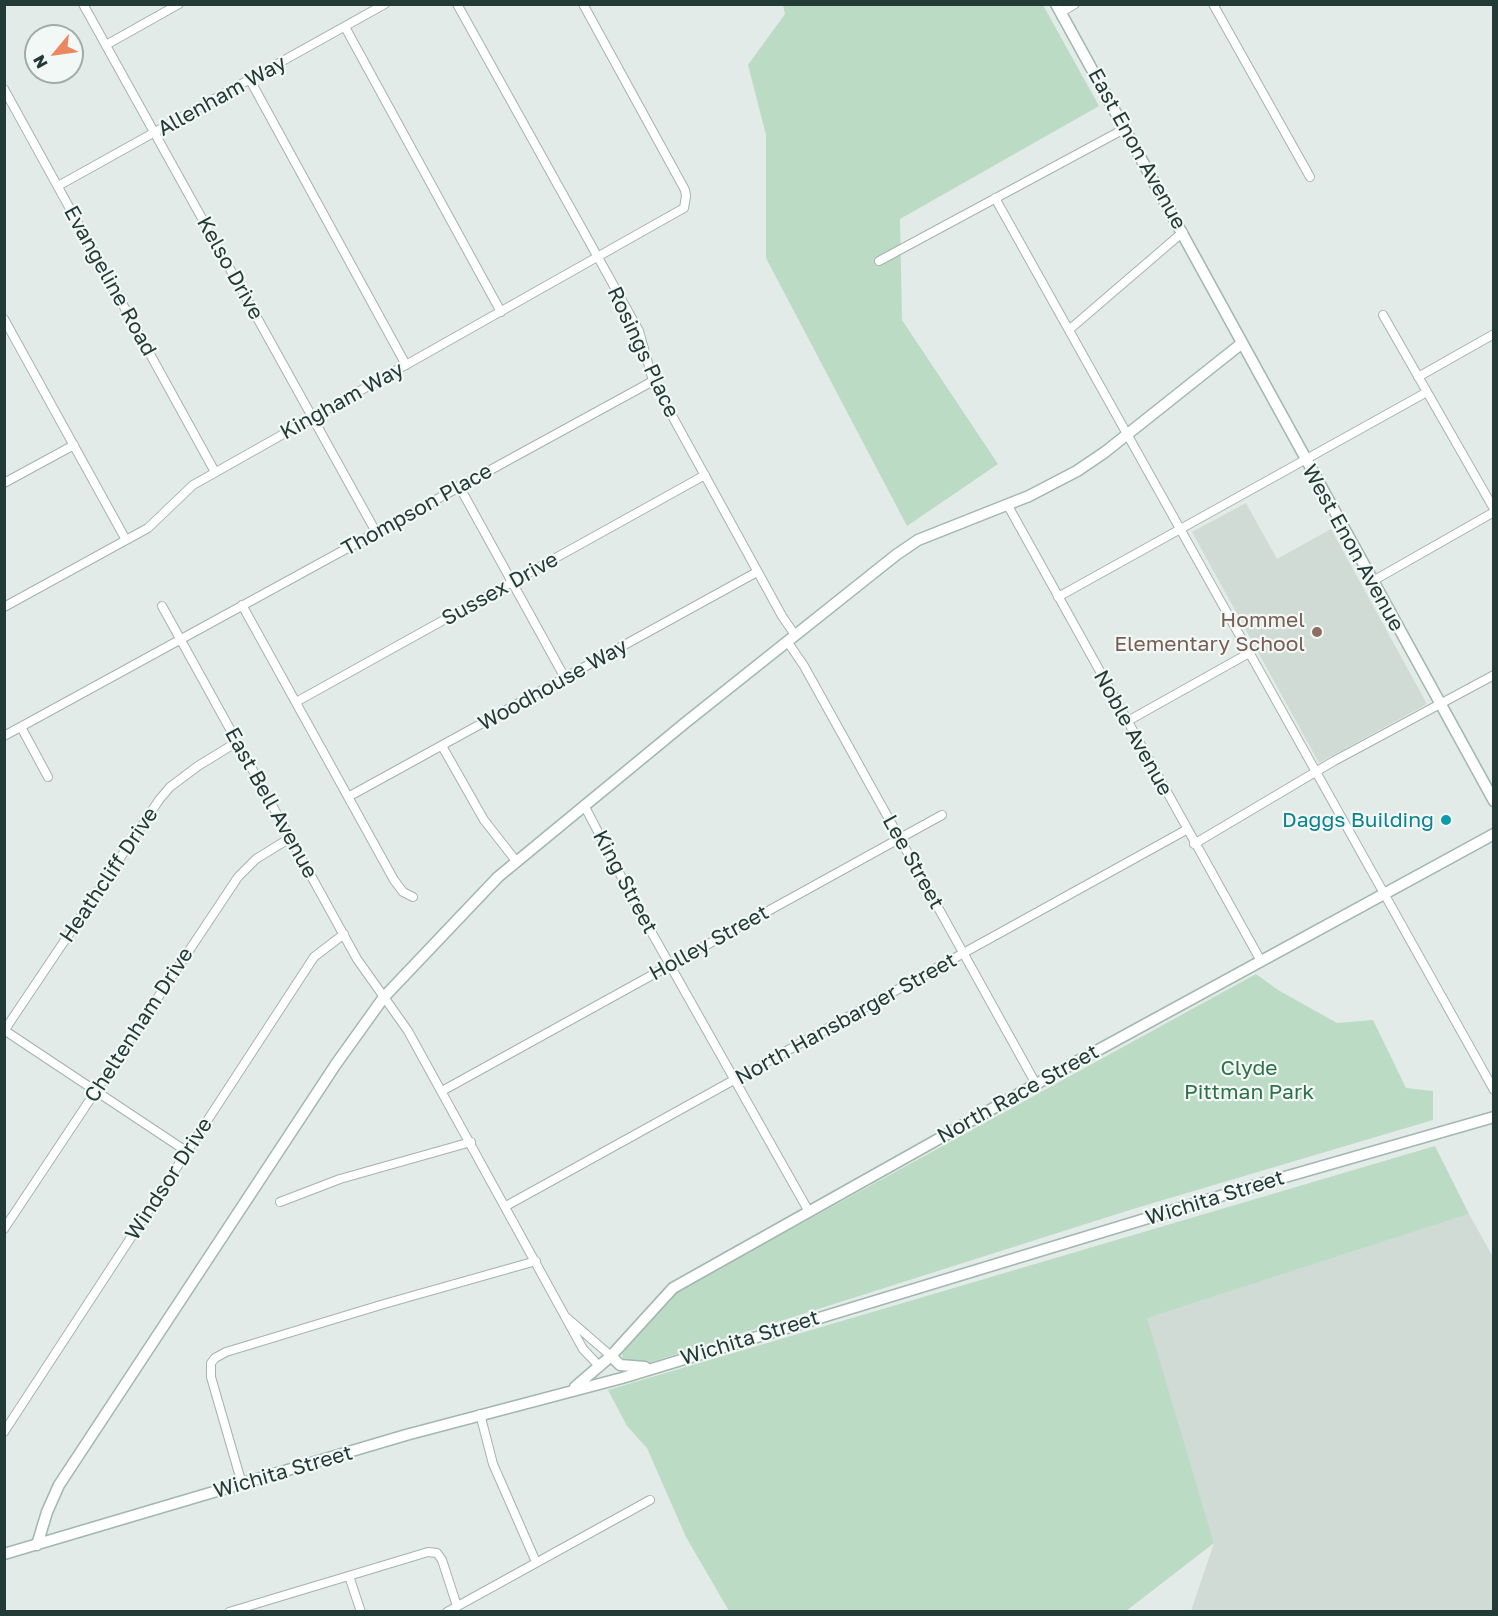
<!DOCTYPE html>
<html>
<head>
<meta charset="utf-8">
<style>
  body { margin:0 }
  #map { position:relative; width:1498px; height:1616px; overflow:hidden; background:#e2ebe7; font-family:"Golos Text",sans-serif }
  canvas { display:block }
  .frame { position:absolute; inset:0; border:6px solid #233b36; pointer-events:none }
  .north { position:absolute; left:24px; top:24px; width:60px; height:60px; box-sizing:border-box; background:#f2f8f5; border:2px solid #9faca9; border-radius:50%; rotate:241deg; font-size:16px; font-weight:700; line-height:24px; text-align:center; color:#233b36 }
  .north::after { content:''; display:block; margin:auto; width:21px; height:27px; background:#eb8761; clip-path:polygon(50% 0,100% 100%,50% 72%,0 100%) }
</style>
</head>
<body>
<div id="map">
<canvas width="1498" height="1616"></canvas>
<div class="frame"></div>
<div class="north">N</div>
</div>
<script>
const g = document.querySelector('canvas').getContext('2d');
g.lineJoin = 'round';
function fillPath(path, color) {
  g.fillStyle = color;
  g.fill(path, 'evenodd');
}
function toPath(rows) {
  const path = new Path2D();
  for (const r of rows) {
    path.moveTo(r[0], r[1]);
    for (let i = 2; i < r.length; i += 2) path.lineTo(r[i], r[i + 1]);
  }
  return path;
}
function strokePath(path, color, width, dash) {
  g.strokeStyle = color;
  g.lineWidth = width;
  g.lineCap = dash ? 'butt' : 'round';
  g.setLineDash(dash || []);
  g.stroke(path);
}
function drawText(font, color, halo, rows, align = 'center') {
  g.font = font + ' "Golos Text",sans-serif';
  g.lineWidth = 4.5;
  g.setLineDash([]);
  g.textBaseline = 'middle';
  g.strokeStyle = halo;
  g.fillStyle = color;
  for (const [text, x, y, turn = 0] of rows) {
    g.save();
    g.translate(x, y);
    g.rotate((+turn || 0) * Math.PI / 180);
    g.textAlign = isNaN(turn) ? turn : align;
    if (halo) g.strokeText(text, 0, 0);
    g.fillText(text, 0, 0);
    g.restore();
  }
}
fillPath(toPath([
  [1246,503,1277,559,1331,529,1427,704,1319,763,1192,532],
  [1469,1214,1493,1257,1493,1611,1191,1611,1214,1543,1146,1318]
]), '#d0dbd6');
fillPath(toPath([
  [783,5,1043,5,1099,106,900,219,902,320,998,464,907,526,766,258,766,135,748,65,785,14],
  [1256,974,1278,990,1337,1023,1373,1020,1406,1088,1433,1091,1433,1120,1133,1209,648,1363,623,1360,622,1354,664,1303,682,1289],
  [1435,1146,1469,1214,1147,1318,1214,1543,1126,1611,729,1611,686,1537,647,1448,627,1426,608,1390]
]), '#bcdbc5');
const street = toPath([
  [83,4,376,532],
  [457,4,639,331,653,381,782,616,795,635],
  [1213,4,1310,177],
  [1060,13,1075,4],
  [345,27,501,312],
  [106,45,179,4],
  [250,80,406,365],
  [4,89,215,472],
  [58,186,385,4],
  [995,198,1494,1090],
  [879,261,1126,128],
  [1383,315,1494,509],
  [4,319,126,540],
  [1070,329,1183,232],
  [1418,377,1494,334],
  [4,483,74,445],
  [459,486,565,678],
  [1007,504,1261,961],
  [1371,582,1494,512],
  [1058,597,1427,392],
  [242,605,394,880,403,892,413,897],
  [162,606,357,959,408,1031,583,1349,600,1367],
  [4,607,148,528,193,485,684,208,686,196,685,190,583,4],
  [787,641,804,666,1036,1084],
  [296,702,705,475],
  [1126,722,1251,652],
  [21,727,48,777],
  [4,736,653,381],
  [442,746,484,820,516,861],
  [348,797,757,572],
  [584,805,635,903,808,1210],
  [1194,844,1334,761,1494,675],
  [4,1030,186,1151],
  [4,1031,159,800,170,787,198,766,237,742],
  [442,1091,942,815],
  [280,1202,340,1179,471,1142],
  [506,1206,1186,830],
  [4,1229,238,877,256,859,290,838],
  [566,1317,611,1356],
  [480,1414,493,1464,536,1562],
  [4,1432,314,957,344,934],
  [242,1484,211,1377,211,1363,215,1358,226,1352,384,1304,536,1261],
  [349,1576,361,1612],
  [229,1612,428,1552,437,1553,442,1560,457,1606],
  [447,1612,650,1500]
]);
const secondary = toPath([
  [1056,4,1494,801],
  [611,1356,620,1365,645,1367],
  [575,1387,611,1356,673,1288,1056,1073,1494,834],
  [37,1545,47,1512,59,1485,336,1064,384,997,498,877,685,723,896,555,918,540,1029,496,1077,471,1105,452,1241,344],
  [4,1554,406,1435,622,1378,1250,1187,1494,1117]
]);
strokePath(street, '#a5b3ae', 10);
strokePath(secondary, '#a1b7b0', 13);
strokePath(street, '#fff', 8);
strokePath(secondary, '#fff', 10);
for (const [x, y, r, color] of [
  [1317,632,6,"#8d6e63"],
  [1446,820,6,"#0f9aa8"]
]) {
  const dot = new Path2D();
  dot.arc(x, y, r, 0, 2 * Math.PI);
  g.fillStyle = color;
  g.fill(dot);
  strokePath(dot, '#f2f8f5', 2);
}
drawText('21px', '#233b36', '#f2f8f5', [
  ["Allenham Way",222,96,-29],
  ["East Enon Avenue",1137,149,61],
  ["Kelso Drive",230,268,61],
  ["Evangeline Road",110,281,61],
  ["Rosings Place",643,352,65],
  ["Kingham Way",342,401,-29],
  ["Thompson Place",417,510,-29],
  ["West Enon Avenue",1353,548,61],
  ["Sussex Drive",500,589,-29],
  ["Woodhouse Way",553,685,-29],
  ["Noble Avenue",1133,733,61],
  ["East Bell Avenue",271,803,61],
  ["Lee Street",913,862,61],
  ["Heathcliff Drive",109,875,-56],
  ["King Street",625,882,62],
  ["Holley Street",709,943,-29],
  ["North Hansbarger Street",846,1019,-29],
  ["Cheltenham Drive",139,1025,-57],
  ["North Race Street",1018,1094,-29],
  ["Windsor Drive",169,1179,-57],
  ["Wichita Street",1215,1198,-17],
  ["Wichita Street",750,1338,-17],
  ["Wichita Street",283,1472,-16]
]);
drawText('21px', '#785e54', '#f2f8f5', [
  ["Hommel",1305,620],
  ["Elementary School",1305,644]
], 'right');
drawText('21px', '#0d838f', '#f2f8f5', [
  ["Daggs Building",1434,820]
], 'right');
drawText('21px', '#2f704a', '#f2f8f5', [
  ["Clyde",1249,1068],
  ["Pittman Park",1249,1092]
]);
</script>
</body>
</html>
